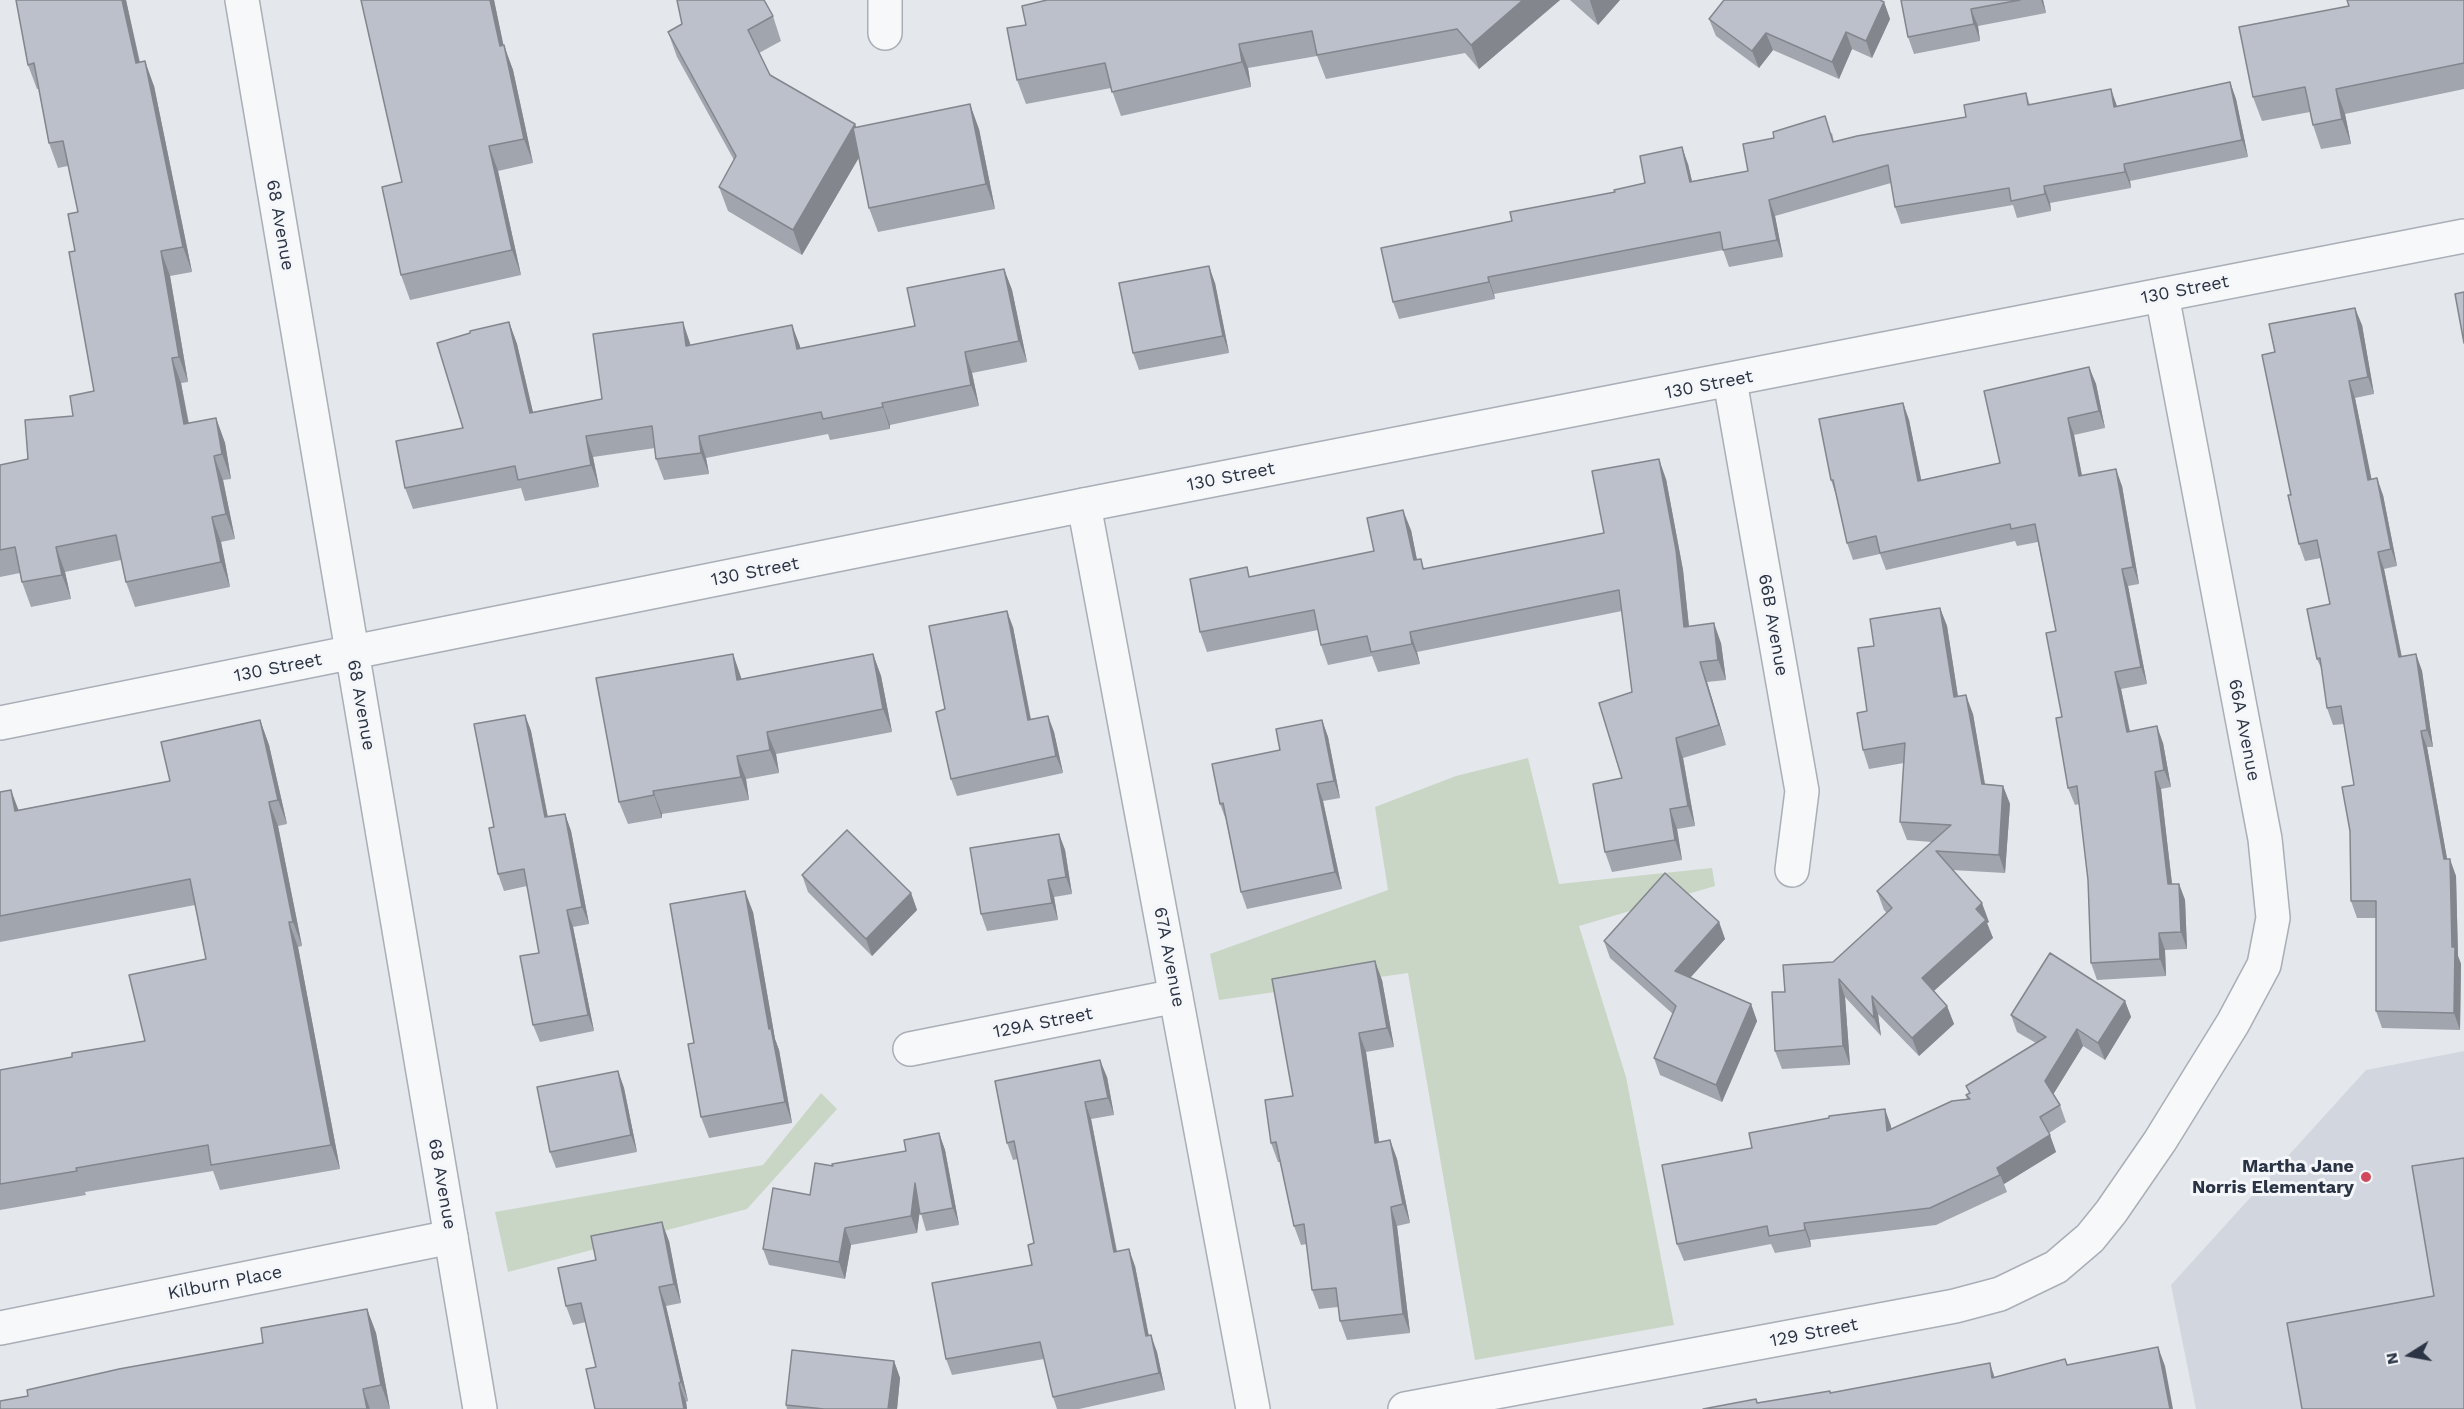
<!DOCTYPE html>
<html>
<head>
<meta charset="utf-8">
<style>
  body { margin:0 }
  #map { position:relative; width:2464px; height:1409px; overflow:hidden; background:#e4e7ec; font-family:"Work Sans",sans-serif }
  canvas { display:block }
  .north { position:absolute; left:2380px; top:1325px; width:60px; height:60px; -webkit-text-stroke:4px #f4f6f9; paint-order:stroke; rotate:259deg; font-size:16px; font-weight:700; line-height:24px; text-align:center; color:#2b3445 }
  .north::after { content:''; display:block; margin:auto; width:21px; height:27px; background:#2b3445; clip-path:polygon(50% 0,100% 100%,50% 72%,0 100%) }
</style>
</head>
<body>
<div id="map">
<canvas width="2464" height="1409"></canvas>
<div class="north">N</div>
</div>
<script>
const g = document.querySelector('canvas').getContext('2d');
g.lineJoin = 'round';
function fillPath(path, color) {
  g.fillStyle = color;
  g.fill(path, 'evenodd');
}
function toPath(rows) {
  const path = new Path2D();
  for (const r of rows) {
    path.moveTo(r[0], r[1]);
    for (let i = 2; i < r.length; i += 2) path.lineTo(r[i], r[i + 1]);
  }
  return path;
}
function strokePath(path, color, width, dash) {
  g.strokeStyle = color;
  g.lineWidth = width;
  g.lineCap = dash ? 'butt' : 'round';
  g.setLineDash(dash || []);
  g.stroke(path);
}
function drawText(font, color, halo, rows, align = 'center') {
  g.font = font + ' "Work Sans",sans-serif';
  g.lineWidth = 6;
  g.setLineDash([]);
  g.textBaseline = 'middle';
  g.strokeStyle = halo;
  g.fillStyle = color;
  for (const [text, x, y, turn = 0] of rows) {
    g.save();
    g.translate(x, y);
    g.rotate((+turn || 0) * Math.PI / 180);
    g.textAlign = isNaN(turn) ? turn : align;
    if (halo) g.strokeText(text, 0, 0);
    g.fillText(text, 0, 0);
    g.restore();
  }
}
fillPath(toPath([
  [2464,1051,2464,1409,2196,1409,2171,1285,2366,1070]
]), '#d2d6de');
fillPath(toPath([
  [1528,758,1559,884,1712,868,1715,886,1579,926,1626,1077,1674,1325,1475,1360,1408,973,1219,1000,1210,954,1388,890,1375,807,1456,776],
  [821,1093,837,1109,747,1209,508,1272,495,1212,763,1165]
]), '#c9d6c5');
const minor = toPath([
  [885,0,885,33],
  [1730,381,1802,791,1792,870],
  [1084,505,1253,1409],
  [910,1049,1176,996],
  [0,1328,451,1237],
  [1405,1409,1955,1306,2000,1294,2056,1267,2090,1238,2111,1212,2160,1141,2233,1023,2264,965,2273,918,2265,839,2162,295]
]);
const tertiary = toPath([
  [242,0,480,1409],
  [0,723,1084,505,2464,236]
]);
strokePath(minor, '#a9aeb7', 36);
strokePath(tertiary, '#a9aeb7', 36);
strokePath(minor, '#f7f8fa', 33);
strokePath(tertiary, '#f7f8fa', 33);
fillPath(toPath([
  [126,0,140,62,154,86,192,272,170,276,188,382,181,383,189,423,216,418,225,443,231,479,223,480,235,539,221,542,230,587,135,607,126,582,121,560,65,572,71,599,31,607,22,582,20,573,0,577,0,465,28,459,73,416,94,391,75,251,78,212,68,166,58,168,49,143,39,89,37,89,28,65],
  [361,0,494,0,503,45,513,70,533,163,498,171,521,275,410,300,401,275,402,182],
  [1047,0,1560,0,1479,69,1465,53,1326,79,1317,56,1248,68,1251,87,1121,116,1111,88,1026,104,1017,80,1026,25],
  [1570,0,1620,0,1598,25],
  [1901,0,2043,0,2046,13,1978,26,1980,41,1914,54,1908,37],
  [2464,0,2464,89,2345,114,2351,144,2321,149,2313,125,2310,112,2262,121,2253,97],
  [1884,2,1890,19,1872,58,1852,49,1839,79,1773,50,1759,68,1716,36,1709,19],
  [773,16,781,41,759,53,770,75,855,124,856,127,979,129,995,209,878,232,869,208,859,157,802,255,728,211,719,187,734,160,677,57,668,32,682,24],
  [2230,82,2236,99,2248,157,2130,181,2131,188,2050,203,2051,211,2017,218,2013,205,1901,224,1895,207,1891,183,1775,216,1783,257,1729,267,1723,250,1494,294,1495,299,1399,319,1393,302,1512,221,1645,183,1688,164,1692,181,1748,171,1832,133,1834,142,1966,117,2026,93,2030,105,2117,106],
  [1004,269,1012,290,1027,362,972,373,979,406,890,425,890,429,830,440,828,434,706,458,709,474,664,480,656,459,655,448,593,457,599,487,525,501,521,488,413,509,405,488,463,428,509,322,517,344,533,412,602,399,691,345,792,325,800,349,915,326],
  [1215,283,1229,353,1139,370,1133,353],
  [2362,325,2374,394,2355,398,2371,479,2383,495,2397,566,2384,569,2402,657,2416,654,2422,671,2433,747,2427,747,2447,859,2456,876,2458,956,2461,964,2460,1030,2382,1028,2376,1011,2376,918,2357,918,2351,901,2354,785,2344,724,2333,725,2327,708,2322,670,2317,659,2330,604,2321,558,2305,561,2299,544,2291,495,2275,352],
  [2089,367,2096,384,2105,428,2074,435,2082,475,2122,486,2139,584,2128,586,2147,684,2121,689,2130,731,2163,743,2171,787,2161,789,2172,884,2179,884,2185,900,2187,949,2165,950,2166,976,2097,980,2091,963,2088,880,2079,804,2075,805,2068,788,2056,631,2038,542,2017,546,2015,541,1886,570,1880,554,1853,560,1847,543,1836,495,1831,480,1903,403,1909,420,1921,480,2000,463],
  [1666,479,1683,570,1689,626,1721,643,1726,680,1707,682,1726,745,1683,758,1695,826,1677,829,1682,860,1612,872,1605,852,1622,778,1632,692,1622,611,1417,652,1420,664,1378,672,1372,656,1328,665,1321,645,1318,630,1207,652,1200,632,1250,577,1374,551,1411,530,1417,560,1421,559,1424,569,1604,533],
  [1940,608,1947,626,1958,697,1973,714,1985,784,2003,786,2010,804,2005,873,1952,870,1989,922,1987,923,1993,938,1934,991,1947,1006,1954,1024,1919,1056,1878,1014,1881,1036,1845,997,1850,1065,1782,1069,1775,1051,1785,992,1833,962,1887,913,1884,910,1877,891,1932,842,1907,840,1900,822,1904,763,1869,769,1863,750,1874,646],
  [1013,627,1031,719,1048,716,1054,732,1063,773,957,796,951,779,945,709],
  [733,654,741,679,873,654,881,676,892,732,776,754,779,773,746,779,749,800,662,814,662,818,628,824,619,802],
  [525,715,531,731,548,817,565,814,571,831,589,924,573,927,594,1031,540,1042,533,1025,539,953,527,886,504,891,498,874,494,827],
  [260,720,269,745,287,824,278,826,302,946,298,947,340,1169,220,1190,213,1171,85,1192,86,1195,0,1210,0,1070,72,1057,145,1041,206,959,195,905,0,942,0,792,18,810,170,781],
  [1322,720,1328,737,1340,798,1323,801,1342,889,1247,909,1241,892,1226,820,1220,804,1280,750],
  [1059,834,1065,850,1072,894,1054,897,1058,920,987,931,981,914],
  [802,875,911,893,917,910,872,956,808,892],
  [753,912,775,1039,779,1050,792,1123,709,1138,701,1117,694,1043],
  [1719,922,1725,939,1690,978,1751,1004,1757,1021,1722,1102,1660,1075,1654,1058,1673,1014,1610,958,1604,941],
  [1382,980,1394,1047,1366,1052,1379,1142,1390,1140,1397,1159,1410,1223,1397,1226,1410,1333,1347,1340,1340,1321,1338,1307,1319,1309,1312,1290,1307,1244,1301,1245,1294,1226,1280,1162,1278,1162,1271,1143,1293,1096],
  [2125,1001,2131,1017,2105,1060,2083,1046,2053,1094,2060,1105,2066,1122,2049,1133,2056,1152,2004,1184,2007,1192,1936,1225,1810,1240,1811,1247,1775,1253,1771,1244,1684,1261,1677,1244,1891,1126,1891,1130,1967,1099,1966,1095,1969,1093,1966,1086,2036,1043,2017,1032,2011,1015],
  [618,1071,624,1088,637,1152,556,1168,550,1152],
  [1107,1077,1114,1115,1091,1119,1117,1251,1135,1266,1149,1336,1157,1352,1165,1390,1079,1409,1057,1409,1053,1397,1044,1359,952,1375,946,1359,1032,1265,1034,1243,1018,1159,1013,1160,1007,1143],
  [939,1133,945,1150,959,1225,926,1231,920,1210,917,1233,851,1245,845,1279,769,1265,763,1249,810,1195,833,1166,906,1151],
  [669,1241,681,1303,666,1306,688,1401,686,1402,687,1409,595,1409,596,1367,586,1322,573,1325,566,1306,596,1260],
  [367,1309,376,1333,390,1409,0,1409,28,1396,263,1343],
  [894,1361,900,1378,897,1409,787,1409,786,1405]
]), '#a1a5ae');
fillPath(toPath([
  [122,0,126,0,145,88,136,63],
  [490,0,494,0,509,71,500,46],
  [1523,0,1560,0,1479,69,1471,45],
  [1590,0,1620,0,1598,25,1590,1],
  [2041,0,2043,0,2046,13],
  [1884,2,1890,19,1872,58,1866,41],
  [1971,9,1978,26,1980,41,1974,24],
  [1846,32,1852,49,1839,79,1832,62],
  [1766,33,1773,50,1759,68,1752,51],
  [1239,44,1248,68,1251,87,1242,62],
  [504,45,513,70,533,163,524,139],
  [145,61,154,86,192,272,183,247],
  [2230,82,2236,99,2248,157,2242,140],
  [2111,89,2117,106,2114,107],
  [2336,89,2345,114,2351,144,2342,119],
  [970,104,979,129,995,209,986,184],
  [855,124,864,149,802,255,793,230],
  [489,146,498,171,521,275,512,250],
  [1682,147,1688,164,1696,199,1690,182],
  [2124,164,2130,181,2131,188,2125,172],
  [2044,186,2050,203,2051,211,2045,194],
  [1769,200,1775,216,1783,257,1777,240],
  [161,251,170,276,188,382,179,357],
  [1209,266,1215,283,1229,353,1223,336],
  [1004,269,1012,290,1027,362,1019,341],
  [1488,277,1494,294,1495,299,1489,282],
  [2355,308,2362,325,2374,394,2368,377],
  [509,322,517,344,538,434,530,413],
  [683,322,690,343,694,367,686,346],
  [792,325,800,346,804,371,797,349],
  [965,352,972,373,979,406,971,385],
  [172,358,181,383,193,449,184,424],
  [2089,367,2096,384,2105,428,2099,411],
  [2349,381,2355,398,2375,496,2368,480],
  [882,403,890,425,890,429,883,407],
  [1903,403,1909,420,1925,498,1918,481],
  [216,418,225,443,231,479,222,454],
  [2068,418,2074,435,2085,492,2079,476],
  [586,436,593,457,599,487,591,465],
  [699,436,706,458,709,474,701,453],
  [214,456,223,480,235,539,226,514],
  [1659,459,1666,479,1683,570,1691,647,1684,627],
  [2116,469,2122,486,2139,584,2133,567],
  [2377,478,2383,495,2397,566,2391,549],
  [1403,510,1411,530,1421,580,1414,560],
  [212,517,221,542,230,587,221,562],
  [56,547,65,572,71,599,62,575],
  [2378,552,2384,569,2405,674,2399,657],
  [2122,569,2128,586,2147,684,2141,667],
  [1940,608,1947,626,1961,716,1954,697],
  [1007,611,1013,627,1034,737,1028,720],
  [1714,623,1721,643,1726,680,1718,660],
  [1410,632,1417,652,1420,664,1412,644],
  [733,654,741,677,745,703,737,680],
  [873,654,881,676,892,732,883,709],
  [2416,654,2422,671,2433,747,2427,730],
  [1700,662,1707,682,1726,745,1719,725],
  [2115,672,2121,689,2133,748,2127,732],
  [1966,695,1973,714,1988,803,1982,784],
  [525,715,531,731,551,834,545,817],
  [1048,716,1054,732,1063,773,1056,756],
  [260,720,269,745,287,824,278,800],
  [1322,720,1328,737,1340,798,1334,781],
  [2157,726,2163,743,2171,787,2164,770],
  [2421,731,2427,747,2450,875,2450,859,2456,876,2458,956,2461,964,2460,1030,2454,1013,2452,947,2444,859],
  [767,732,776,754,779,773,770,750],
  [1676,738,1683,758,1695,826,1688,806],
  [737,756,746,779,749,800,741,777],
  [2155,772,2161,789,2174,901,2168,884],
  [1317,784,1323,801,1342,889,1335,872],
  [2003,786,2010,804,2005,873,1999,855],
  [11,790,20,814,15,811],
  [653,791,662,814,662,818,654,795],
  [269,802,278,826,302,946,293,922],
  [1670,809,1677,829,1682,860,1675,840],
  [565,814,571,831,589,924,582,907],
  [1059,834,1065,850,1072,894,1066,877],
  [1048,880,1054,897,1058,920,1052,903],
  [2179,884,2185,900,2187,949,2181,932],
  [745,891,753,912,775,1039,779,1050,792,1123,785,1102,769,1029],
  [911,893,917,910,872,956,866,939],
  [1982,903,1989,922,1987,923,1993,938,1928,996,1922,978,1976,909],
  [567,910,573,927,594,1031,588,1015],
  [289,922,298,947,340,1169,331,1145],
  [1719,922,1725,939,1681,988,1675,971],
  [2159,933,2165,950,2166,976,2160,959],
  [1375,961,1382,980,1394,1047,1387,1028],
  [1839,979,1845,997,1850,1065,1843,1046],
  [1872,996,1878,1014,1881,1036,1874,1018],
  [2125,1001,2131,1017,2105,1060,2098,1043],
  [1751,1004,1757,1021,1722,1102,1716,1085],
  [1947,1006,1954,1024,1919,1056,1912,1038],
  [2077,1029,2083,1046,2051,1098,2045,1081],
  [1359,1033,1366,1052,1382,1162,1375,1143],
  [1100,1060,1107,1077,1114,1115,1108,1098],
  [618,1071,624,1088,637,1152,631,1135],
  [1085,1102,1091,1119,1120,1269,1114,1252],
  [1885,1109,1891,1126,1893,1148,1887,1131],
  [939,1133,945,1150,959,1225,953,1208],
  [2050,1135,2056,1152,2004,1184,1997,1168],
  [1390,1140,1397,1159,1410,1223,1403,1204],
  [915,1183,921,1199,917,1233,911,1216],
  [1391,1207,1397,1226,1410,1333,1403,1314],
  [662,1222,669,1241,681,1303,674,1284],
  [1804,1223,1810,1240,1811,1247,1805,1230],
  [845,1228,851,1245,845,1279,839,1262],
  [1129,1249,1135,1266,1152,1353,1146,1336],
  [659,1287,666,1306,688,1401,681,1382],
  [367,1309,376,1333,390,1409,381,1385],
  [1151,1335,1157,1352,1165,1390,1159,1373],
  [2158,1347,2165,1366,2173,1409,2170,1409],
  [894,1361,900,1378,897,1409,888,1409],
  [1990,1363,1996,1382,1992,1378],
  [679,1383,686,1402,687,1409,684,1409],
  [363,1389,370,1409,367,1409]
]), '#83868d');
const building = toPath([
  [16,0,122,0,136,63,145,61,183,247,161,251,179,357,172,358,184,424,216,418,222,454,214,456,226,514,212,517,221,562,126,582,116,535,56,547,62,575,22,582,15,547,0,550,0,465,28,459,25,420,73,416,70,396,94,391,69,252,75,251,68,214,78,212,63,141,49,143,34,63,28,65,16,0],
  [361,0,490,0,500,46,504,45,524,139,489,146,512,250,401,275,382,187,402,182,361,0],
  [677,0,764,0,773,16,748,30,770,75,855,124,793,230,719,187,736,156,668,32,682,24,677,0],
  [1047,0,1523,0,1471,45,1457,29,1317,55,1312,31,1239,44,1242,62,1112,92,1105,63,1017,80,1007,28,1026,25,1022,6,1047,0],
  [1724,0,1880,0,1884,2,1866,41,1846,32,1832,62,1766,33,1752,51,1709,19,1724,0],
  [1901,0,2020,0,1971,9,1974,24,1908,37,1901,0],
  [2347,0,2464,0,2464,63,2336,89,2342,119,2313,125,2305,87,2253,97,2239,27,2349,6,2347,0],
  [2230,82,2242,140,2124,164,2125,172,2044,186,2045,194,2011,201,2009,188,1895,207,1888,165,1769,200,1777,240,1723,250,1720,232,1488,277,1489,282,1393,302,1381,248,1512,221,1510,212,1615,192,1614,190,1645,183,1640,156,1682,147,1690,182,1748,171,1743,144,1774,138,1773,132,1825,116,1833,142,1857,136,1966,117,1964,105,2026,93,2028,105,2111,89,2114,107,2230,82],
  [970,104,986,184,869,208,853,128,970,104],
  [1209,266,1223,336,1133,353,1119,283,1209,266],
  [1004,269,1019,341,965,352,971,385,882,403,883,407,823,419,821,412,699,436,701,453,656,459,652,426,586,436,591,465,518,480,515,466,405,488,396,441,463,428,437,343,470,333,470,331,509,322,530,413,602,399,593,334,683,322,686,346,792,325,797,349,915,326,907,288,1004,269],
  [2464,292,2464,343,2455,294,2464,292],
  [2355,308,2368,377,2349,381,2368,480,2377,478,2391,549,2378,552,2399,657,2416,654,2427,730,2421,731,2444,859,2450,859,2452,947,2455,947,2454,1013,2376,1011,2376,901,2351,901,2350,831,2342,787,2354,785,2341,706,2327,708,2320,658,2317,659,2307,609,2330,604,2317,540,2299,544,2288,495,2291,495,2262,355,2275,352,2269,324,2355,308],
  [2089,367,2099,411,2068,418,2079,476,2116,469,2133,567,2122,569,2141,667,2115,672,2127,732,2157,726,2164,770,2155,772,2168,884,2179,884,2181,932,2159,933,2160,959,2091,963,2088,880,2077,786,2068,788,2056,718,2062,717,2046,633,2056,631,2035,524,2011,529,2010,524,1880,553,1876,536,1847,543,1833,480,1831,480,1819,419,1903,403,1918,481,2000,463,1984,391,2089,367],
  [1659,459,1676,550,1684,627,1714,623,1718,660,1700,662,1719,725,1676,738,1688,806,1670,809,1675,840,1605,852,1593,784,1622,778,1599,703,1632,692,1619,590,1410,632,1412,644,1371,652,1367,636,1321,645,1314,610,1200,632,1190,579,1247,567,1249,577,1374,551,1367,518,1403,510,1414,560,1421,559,1423,569,1604,533,1592,471,1659,459],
  [1940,608,1954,697,1966,695,1982,784,2003,786,1999,855,1936,851,1982,903,1976,909,1986,920,1922,978,1947,1006,1912,1038,1872,996,1874,1018,1839,979,1843,1046,1775,1051,1772,992,1785,992,1783,965,1833,962,1892,908,1877,891,1951,825,1900,822,1905,743,1863,750,1857,713,1867,711,1858,648,1874,646,1870,619,1940,608],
  [1007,611,1028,720,1048,716,1056,756,951,779,936,712,945,709,929,626,1007,611],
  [733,654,737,680,873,654,883,709,767,732,770,750,737,756,741,777,653,791,654,795,619,802,596,678,733,654],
  [525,715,545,817,565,814,582,907,567,910,588,1015,533,1025,520,956,539,953,524,869,498,874,489,828,494,827,474,724,525,715],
  [260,720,278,800,269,802,293,922,289,922,331,1145,211,1165,208,1145,76,1168,77,1171,0,1184,0,1070,72,1057,72,1053,145,1041,129,975,206,959,190,879,0,916,0,792,11,790,15,811,170,781,161,742,260,720],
  [1322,720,1334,781,1317,784,1335,872,1241,892,1223,803,1220,804,1212,764,1280,750,1276,729,1322,720],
  [847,830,911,893,866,939,802,875,847,830],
  [1059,834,1066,877,1048,880,1052,903,981,914,970,848,1059,834],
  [1665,873,1719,922,1675,971,1751,1004,1716,1085,1654,1058,1676,1006,1604,941,1665,873],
  [745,891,769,1029,771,1028,785,1102,701,1117,688,1044,694,1043,670,904,745,891],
  [2050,953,2125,1001,2098,1043,2077,1029,2045,1081,2060,1105,2040,1117,2050,1135,1997,1168,2000,1175,1930,1208,1804,1223,1805,1230,1769,1236,1767,1226,1677,1244,1662,1165,1752,1148,1749,1133,1829,1118,1829,1116,1885,1109,1887,1131,1952,1101,1970,1099,1966,1095,1970,1093,1966,1086,2046,1037,2011,1015,2050,953],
  [1375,961,1387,1028,1359,1033,1375,1143,1390,1140,1403,1204,1391,1207,1403,1314,1340,1321,1336,1288,1312,1290,1304,1224,1294,1226,1276,1142,1271,1143,1265,1100,1293,1096,1272,979,1375,961],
  [1100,1060,1108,1098,1085,1102,1114,1252,1129,1249,1146,1336,1151,1335,1159,1373,1053,1397,1040,1342,946,1359,932,1283,1032,1265,1028,1245,1034,1243,1014,1141,1007,1143,995,1081,1100,1060],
  [618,1071,631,1135,550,1152,537,1087,618,1071],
  [939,1133,953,1208,920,1214,915,1183,911,1216,845,1228,839,1262,763,1249,773,1188,810,1195,815,1163,833,1166,832,1164,906,1151,904,1140,939,1133],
  [2464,1158,2464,1409,2302,1409,2287,1323,2434,1296,2412,1166,2464,1158],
  [662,1222,674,1284,659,1287,681,1382,679,1383,684,1409,595,1409,586,1369,596,1367,581,1303,566,1306,558,1268,596,1260,591,1236,662,1222],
  [367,1309,381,1385,363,1389,367,1409,0,1409,0,1401,28,1396,27,1390,119,1369,263,1343,261,1328,367,1309],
  [2158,1347,2170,1409,1703,1409,1756,1399,1757,1403,1830,1391,1830,1393,1990,1363,1992,1378,2065,1359,2067,1365,2158,1347],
  [792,1350,894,1361,888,1409,824,1409,786,1405,792,1350]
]);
fillPath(building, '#bbc0ca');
strokePath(building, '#83868d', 1.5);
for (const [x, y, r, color] of [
  [2366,1177,6,"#d1495b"]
]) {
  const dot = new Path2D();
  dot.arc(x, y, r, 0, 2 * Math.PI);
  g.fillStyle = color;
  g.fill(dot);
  strokePath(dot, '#f4f6f9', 2);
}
drawText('18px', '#2b3445', '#f4f6f9', [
  ["68 Avenue",280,225,80],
  ["130 Street",2185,290,-11],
  ["130 Street",1709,385,-11],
  ["130 Street",1231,477,-11],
  ["130 Street",755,572,-11],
  ["66B Avenue",1773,625,80],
  ["130 Street",278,668,-11],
  ["68 Avenue",361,705,80],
  ["66A Avenue",2244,730,79],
  ["67A Avenue",1169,957,79],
  ["129A Street",1043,1023,-11],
  ["68 Avenue",442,1184,80],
  ["Kilburn Place",225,1283,-11],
  ["129 Street",1814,1333,-11]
]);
drawText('bold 18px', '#2b3445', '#f4f6f9', [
  ["Martha Jane",2354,1167],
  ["Norris Elementary",2354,1188]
], 'right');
</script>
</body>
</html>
